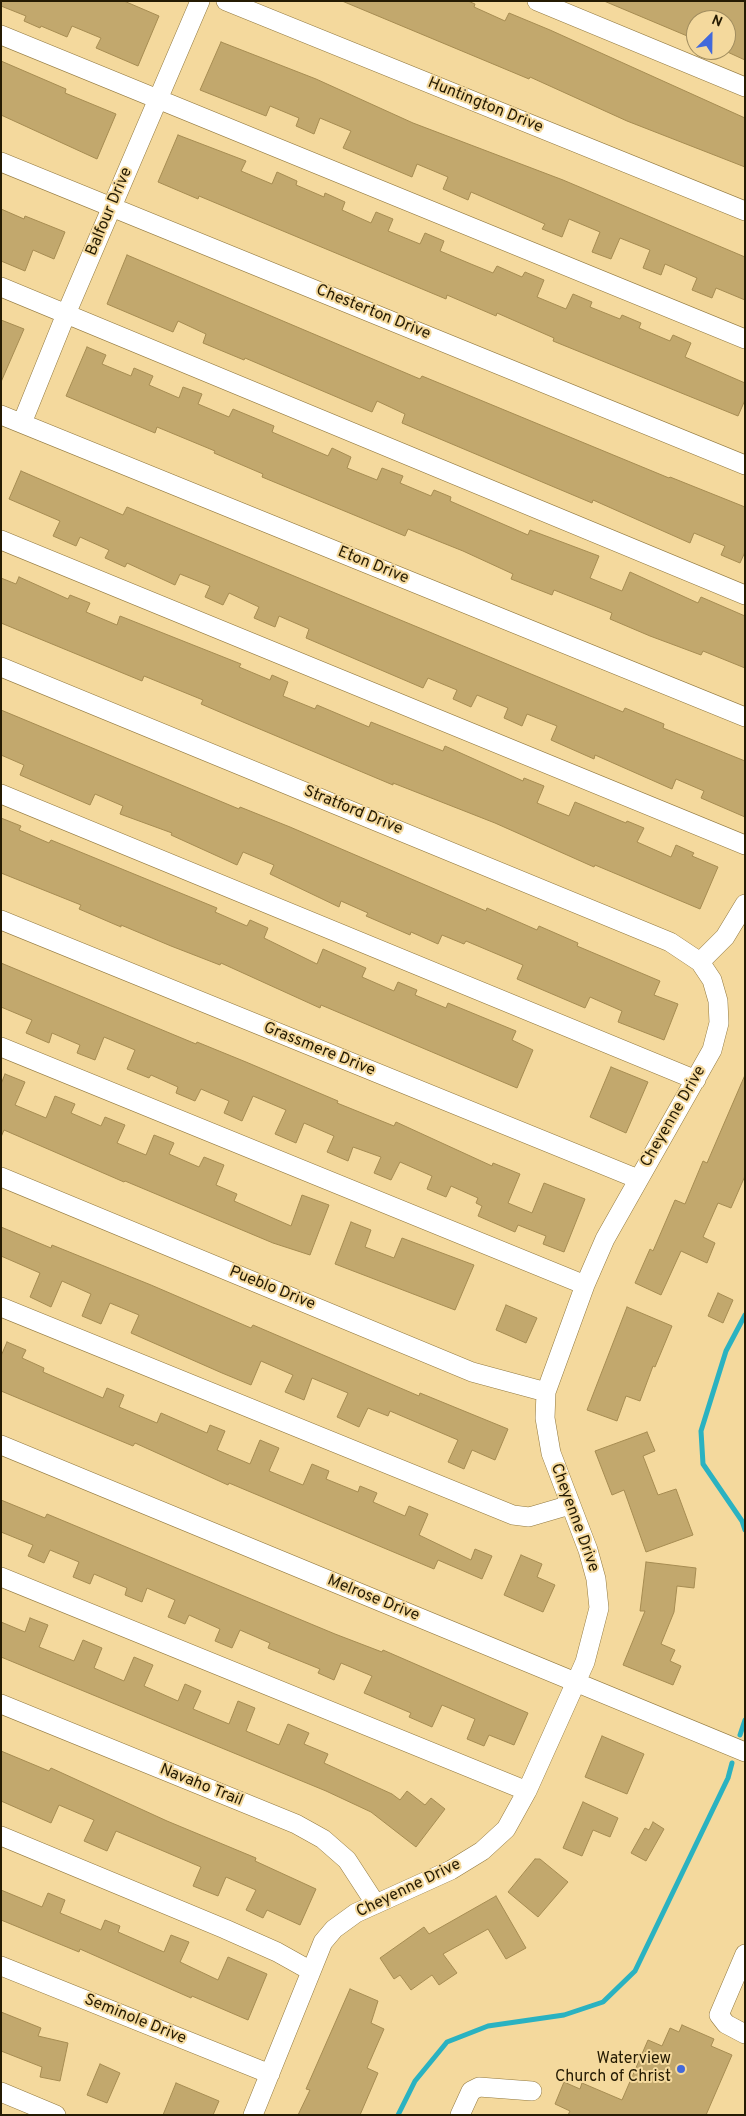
<!DOCTYPE html>
<html>
<head>
<meta charset="utf-8">
<style>
  body { margin:0 }
  #map { position:relative; width:746px; height:2116px; overflow:hidden; background:#f4d99d; font-family:Overpass,sans-serif }
  canvas { display:block }
  .frame { position:absolute; inset:0; border:2px solid #251b03; pointer-events:none }
  .north { position:absolute; left:686px; top:10px; width:50px; height:50px; box-sizing:border-box; background:#f4d99d; border:1px solid #a18d5f; border-radius:50%; rotate:23deg; font-size:14px; font-weight:700; line-height:20px; text-align:center; color:#251b03 }
  .north::after { content:''; display:block; margin:auto; width:18px; height:22px; background:#4269db; clip-path:polygon(50% 0,100% 100%,50% 72%,0 100%) }
</style>
</head>
<body>
<div id="map">
<canvas width="746" height="2116"></canvas>
<div class="frame"></div>
<div class="north">N</div>
</div>
<script>
const g = document.querySelector('canvas').getContext('2d');
g.lineJoin = 'round';
function toPath(rows) {
  const path = new Path2D();
  for (const r of rows) {
    path.moveTo(r[0], r[1]);
    for (let i = 2; i < r.length; i += 2) path.lineTo(r[i], r[i + 1]);
  }
  return path;
}
function strokePath(path, color, width, dash) {
  g.strokeStyle = color;
  g.lineWidth = width;
  g.lineCap = dash ? 'butt' : 'round';
  g.setLineDash(dash || []);
  g.stroke(path);
}
function fillPath(path, color) {
  g.fillStyle = color;
  g.fill(path, 'evenodd');
}
function drawText(font, color, halo, rows, align = 'center') {
  g.font = font + ' Overpass,sans-serif';
  g.lineWidth = 4;
  g.setLineDash([]);
  g.textBaseline = 'middle';
  g.strokeStyle = halo;
  g.fillStyle = color;
  for (const [text, x, y, turn = 0] of rows) {
    g.save();
    g.translate(x, y);
    g.rotate((+turn || 0) * Math.PI / 180);
    g.textAlign = isNaN(turn) ? turn : align;
    if (halo) g.strokeText(text, 0, 0);
    g.fillText(text, 0, 0);
    g.restore();
  }
}
strokePath(toPath([
  [745,1315,726,1351,701,1431,703,1464,742,1521,745,1530],
  [740,1735,745,1720],
  [398,2115,415,2081,447,2042,488,2026,564,2015,603,2002,635,1971,728,1778,732,1763]
]), '#2ab2c1', 5);
const building = toPath([
  [1,1,124,1,159,16,138,66,96,48,101,38,72,26,67,37,41,26,40,28,24,21,26,16,1,6,1,1],
  [342,1,468,1,475,4,474,7,505,21,509,13,550,30,745,118,745,167,627,121,530,77,529,79,342,1],
  [604,1,745,1,745,60,723,50,726,50,726,20,696,20,696,28,692,38,604,1],
  [221,42,316,79,413,123,563,180,745,257,745,300,716,288,712,298,692,290,697,278,665,264,661,275,643,268,650,250,620,238,611,259,592,252,600,232,569,219,562,237,542,229,545,224,471,192,468,200,443,189,448,177,417,164,412,177,343,148,351,131,320,118,314,134,296,126,299,118,270,106,266,116,200,90,221,42],
  [1,61,66,89,65,93,116,114,97,159,1,115,1,61],
  [178,135,246,161,241,171,272,184,277,172,297,181,296,185,324,197,325,193,345,202,342,210,371,223,376,212,393,219,388,231,420,244,425,233,444,241,440,251,471,264,493,273,497,266,522,277,525,272,544,280,537,297,566,309,573,294,592,302,590,307,620,319,622,315,641,323,639,328,670,341,673,335,691,343,685,357,745,383,745,400,738,416,553,341,554,338,497,313,496,316,447,295,446,299,199,196,198,199,158,182,178,135],
  [1,209,24,219,25,216,65,232,54,259,33,250,25,271,1,261,1,209],
  [127,255,420,379,422,376,669,478,670,477,745,507,745,552,740,563,721,555,725,546,694,533,690,543,593,500,592,503,402,423,405,414,377,401,372,412,245,358,244,360,203,343,206,334,178,321,173,332,107,304,127,255],
  [1,320,24,329,1,382,1,320],
  [87,347,106,355,102,364,131,376,134,368,153,376,149,385,179,398,183,387,202,394,198,404,229,417,233,409,274,426,272,432,328,456,332,448,351,457,347,468,377,480,382,468,403,476,400,483,431,496,434,490,451,497,450,501,528,535,530,530,599,556,590,578,622,591,630,572,698,603,701,597,745,616,745,668,703,651,701,655,650,636,610,619,612,613,554,590,552,595,511,579,513,574,463,551,408,529,405,536,262,477,263,474,214,453,215,451,157,427,155,433,66,396,87,347],
  [21,471,123,515,127,507,623,712,625,708,664,724,663,728,745,761,745,817,701,798,704,791,676,779,672,789,595,755,594,759,551,740,557,726,527,714,522,726,504,718,508,708,477,695,471,707,453,699,457,690,428,678,423,688,306,638,309,629,279,616,275,627,254,618,259,607,229,593,223,605,205,597,210,586,180,574,175,585,127,563,125,567,105,558,109,550,80,537,76,546,53,536,60,521,9,499,21,471],
  [19,577,68,599,70,595,90,603,86,612,117,625,120,616,241,664,239,667,270,680,272,675,288,682,283,696,315,709,317,705,369,727,371,722,443,751,445,746,523,781,524,778,544,786,537,803,569,816,575,802,626,823,627,821,644,828,637,842,671,857,676,845,694,853,692,856,718,867,700,909,595,865,594,867,495,823,393,783,393,785,243,722,201,704,203,700,144,676,142,681,1,623,1,578,16,584,19,577],
  [1,710,239,809,240,807,290,827,486,911,487,908,537,930,539,926,578,943,577,946,660,981,654,995,678,1004,664,1040,618,1022,622,1011,590,997,585,1008,517,979,523,965,466,941,464,944,442,935,438,944,411,932,410,935,366,916,368,913,341,901,339,907,270,874,274,865,243,852,237,865,171,835,172,833,120,814,123,806,95,794,90,805,20,775,24,765,1,755,1,710],
  [1,818,21,826,19,830,49,843,51,840,217,908,215,912,247,926,250,920,268,928,264,938,317,964,323,949,366,968,362,977,394,991,398,982,417,990,415,995,446,1008,448,1003,516,1031,512,1040,533,1050,517,1088,321,1005,320,1008,221,963,220,965,171,946,121,925,121,927,79,909,81,905,1,873,1,818],
  [1,963,196,1044,197,1042,246,1062,338,1101,337,1103,394,1126,396,1122,492,1166,493,1163,520,1174,508,1203,532,1213,544,1183,585,1199,564,1252,543,1244,546,1236,518,1225,515,1232,478,1216,482,1206,476,1203,478,1198,451,1186,446,1197,427,1189,432,1176,400,1162,391,1180,374,1173,381,1157,353,1147,348,1161,327,1152,334,1136,304,1123,296,1143,275,1134,286,1110,253,1096,242,1121,224,1113,229,1101,201,1089,195,1101,176,1093,178,1087,151,1075,149,1078,127,1069,135,1050,104,1037,95,1060,77,1053,80,1045,52,1033,49,1043,26,1033,32,1020,1,1007,1,963],
  [611,1067,648,1082,626,1133,590,1117,611,1067],
  [5,1074,25,1082,15,1105,46,1118,55,1096,75,1104,71,1113,101,1126,105,1117,125,1125,117,1143,146,1155,154,1135,174,1143,169,1154,199,1167,204,1157,224,1165,216,1185,237,1194,234,1201,291,1226,302,1195,329,1205,310,1255,273,1243,125,1181,124,1182,4,1130,1,1137,1,1084,5,1074],
  [745,1075,745,1176,731,1208,718,1203,703,1237,715,1243,707,1263,681,1251,661,1295,635,1283,650,1249,653,1251,675,1200,685,1204,703,1161,707,1163,745,1075],
  [351,1222,371,1230,365,1247,394,1258,402,1238,474,1265,455,1310,335,1264,351,1222],
  [1,1227,51,1248,52,1245,151,1285,251,1328,253,1325,419,1396,420,1393,508,1429,495,1460,472,1450,464,1469,448,1462,458,1440,390,1411,388,1416,368,1408,359,1427,337,1417,348,1393,312,1378,304,1400,285,1392,293,1375,261,1361,251,1385,222,1373,131,1333,139,1315,110,1303,101,1324,82,1316,91,1294,62,1281,51,1307,30,1297,40,1273,1,1256,1,1227],
  [718,1293,733,1300,723,1323,708,1316,718,1293],
  [506,1305,537,1318,526,1343,496,1330,506,1305],
  [627,1307,672,1326,655,1367,653,1366,640,1401,626,1396,617,1421,587,1410,627,1307],
  [7,1342,26,1350,22,1358,44,1368,43,1372,103,1398,107,1388,124,1395,119,1407,157,1423,161,1413,207,1433,210,1425,225,1431,217,1450,250,1464,260,1440,279,1448,269,1471,303,1485,312,1464,329,1471,326,1479,358,1492,360,1486,377,1493,373,1502,405,1516,409,1506,428,1514,419,1535,471,1560,475,1549,492,1556,482,1579,438,1560,434,1569,229,1483,228,1485,135,1443,133,1446,1,1391,1,1356,7,1342],
  [647,1432,655,1451,643,1456,658,1495,676,1489,693,1535,646,1552,624,1490,612,1495,595,1451,647,1432],
  [1,1500,45,1518,47,1514,335,1634,382,1652,383,1650,528,1713,514,1745,489,1735,484,1746,467,1739,475,1719,442,1705,432,1727,409,1717,411,1713,364,1693,372,1676,341,1663,334,1680,318,1673,320,1669,268,1648,270,1643,240,1630,232,1648,215,1641,220,1629,189,1615,185,1624,168,1617,175,1600,147,1588,142,1602,125,1595,127,1588,94,1574,90,1584,73,1577,79,1562,50,1550,44,1563,28,1556,33,1545,1,1532,1,1500],
  [521,1555,542,1564,537,1577,555,1585,543,1612,504,1595,521,1555],
  [646,1562,696,1568,694,1588,677,1586,674,1612,661,1644,675,1650,670,1661,681,1666,673,1685,623,1665,645,1611,640,1611,646,1562],
  [30,1618,48,1625,39,1647,74,1661,83,1640,102,1648,94,1668,124,1681,134,1657,153,1665,144,1686,178,1701,185,1684,201,1691,193,1709,229,1724,238,1701,255,1708,246,1731,279,1745,288,1724,309,1733,304,1744,328,1754,324,1763,392,1794,400,1800,407,1791,425,1805,431,1798,445,1809,416,1847,371,1812,326,1791,1,1657,1,1622,25,1632,30,1618],
  [602,1736,644,1754,627,1794,585,1777,602,1736],
  [1,1751,49,1771,51,1768,167,1821,256,1858,255,1861,316,1889,300,1925,267,1910,263,1918,246,1910,256,1890,226,1877,218,1896,193,1886,201,1867,116,1831,107,1851,84,1841,94,1820,59,1805,51,1823,1,1801,1,1751],
  [583,1802,618,1818,610,1837,593,1830,582,1856,563,1848,583,1802],
  [653,1822,664,1829,646,1861,631,1853,645,1828,649,1830,653,1822],
  [535,1859,540,1859,568,1882,538,1917,508,1892,535,1859],
  [1,1890,42,1907,48,1893,65,1900,60,1913,101,1930,105,1920,120,1926,118,1932,164,1952,171,1935,189,1942,180,1962,218,1980,228,1957,267,1974,248,2020,192,1996,191,1998,80,1949,79,1952,1,1920,1,1890],
  [496,1896,526,1948,506,1959,488,1929,443,1954,457,1973,439,1985,432,1975,411,1990,400,1975,394,1979,380,1958,424,1927,429,1934,496,1896],
  [350,1989,378,2001,371,2023,384,2029,367,2068,378,2073,360,2115,298,2115,310,2090,306,2089,350,1989],
  [1,2012,41,2028,38,2036,68,2043,60,2081,40,2077,42,2067,1,2051,1,2012],
  [682,2025,714,2039,711,2046,732,2055,706,2115,568,2115,570,2111,555,2104,564,2082,580,2089,582,2083,622,2100,648,2040,662,2046,670,2028,679,2032,682,2025],
  [100,2064,120,2073,107,2103,87,2095,100,2064],
  [176,2083,219,2101,213,2115,163,2115,176,2083]
]);
fillPath(building, '#c2a86d');
strokePath(building, '#a68c52', 1);
const minor = toPath([
  [226,1,745,211],
  [537,1,745,87],
  [1,35,745,339],
  [1,162,745,465],
  [1,287,745,595],
  [1,415,745,717],
  [22,423,66,314,200,1],
  [1,540,745,845],
  [1,667,670,942,700,962,712,980,718,1001,719,1023,712,1050,605,1239,585,1285,546,1392,545,1418,551,1453,588,1550,596,1579,599,1608,585,1662,527,1791,506,1829,482,1851,451,1870,356,1913,334,1929,323,1942,253,2115],
  [1,794,696,1080],
  [1,920,638,1179],
  [700,962,725,937,745,904],
  [1,1047,585,1285],
  [1,1177,472,1372,546,1392],
  [1,1307,513,1515,529,1517,570,1505],
  [1,1445,745,1752],
  [1,1577,527,1791],
  [1,1704,296,1824,323,1839,347,1860,375,1903],
  [1,1836,225,1929,277,1952,311,1971],
  [745,1954,719,2015,726,2024,745,2034],
  [1,1966,270,2074],
  [1,2092,56,2115],
  [460,2115,471,2091,479,2087,532,2091]
]);
strokePath(minor, '#92793f', 20);
strokePath(minor, '#fff', 19);
for (const [x, y, r, color] of [
  [681,2069,5,"#4269db"]
]) {
  const dot = new Path2D();
  dot.arc(x, y, r, 0, 2 * Math.PI);
  g.fillStyle = color;
  g.fill(dot);
  strokePath(dot, '#f4d99d', 2);
}
drawText('16px', '#251b03', '#f4d99d', [
  ["Huntington Drive",485,106,22],
  ["Balfour Drive",110,212,-67],
  ["Chesterton Drive",373,313,22],
  ["Eton Drive",373,566,22],
  ["Stratford Drive",353,811,22],
  ["Grassmere Drive",319,1050,22],
  ["Cheyenne Drive",674,1117,-60],
  ["Pueblo Drive",272,1289,22],
  ["Cheyenne Drive",574,1518,70],
  ["Melrose Drive",373,1599,22],
  ["Navaho Trail",201,1786,22],
  ["Cheyenne Drive",409,1889,-26],
  ["Seminole Drive",135,2020,22]
]);
drawText('16px', '#251b03', '#f4d99d', [
  ["Waterview",671,2060],
  ["Church of Christ",671,2078]
], 'right');
</script>
</body>
</html>
